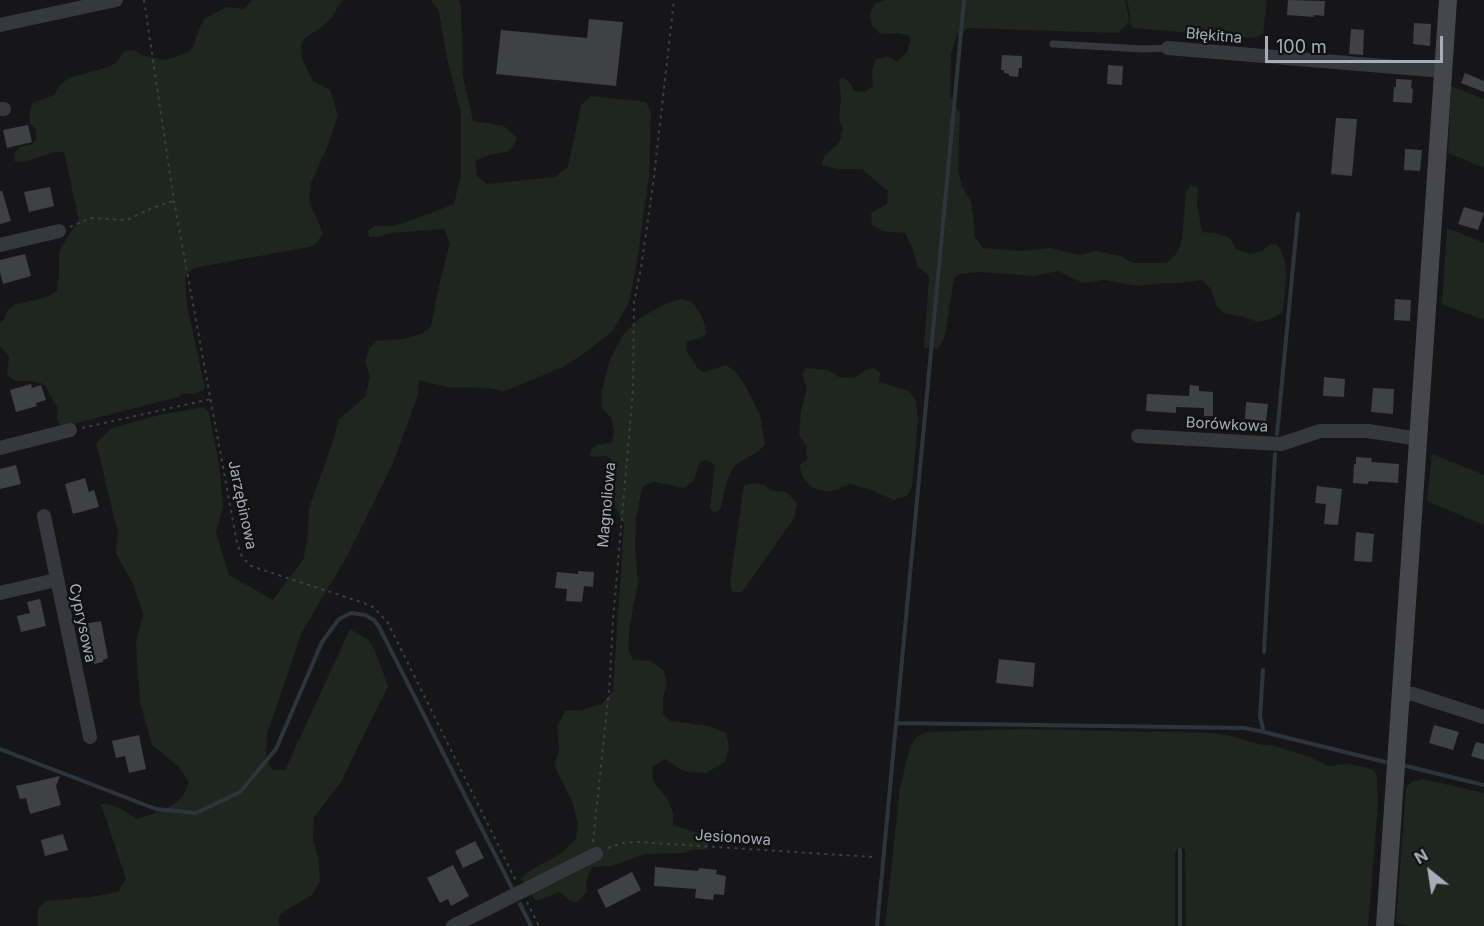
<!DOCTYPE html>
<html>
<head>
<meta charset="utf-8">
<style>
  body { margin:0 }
  #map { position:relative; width:1484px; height:926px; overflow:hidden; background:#161618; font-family:Inter,sans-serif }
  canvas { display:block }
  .north { position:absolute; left:1400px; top:842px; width:60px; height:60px; -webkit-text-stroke:4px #111113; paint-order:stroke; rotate:330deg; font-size:16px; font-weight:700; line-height:24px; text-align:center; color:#a8adb8 }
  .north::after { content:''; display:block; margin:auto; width:21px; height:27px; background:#a8adb8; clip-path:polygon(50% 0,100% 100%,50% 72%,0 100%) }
  .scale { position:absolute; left:1265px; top:36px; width:178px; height:27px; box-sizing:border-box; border:3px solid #a8adb8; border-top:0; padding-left:8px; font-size:18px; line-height:21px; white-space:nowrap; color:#a8adb8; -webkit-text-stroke:4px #111113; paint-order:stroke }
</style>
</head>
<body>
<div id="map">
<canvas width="1484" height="926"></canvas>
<div class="north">N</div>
<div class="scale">100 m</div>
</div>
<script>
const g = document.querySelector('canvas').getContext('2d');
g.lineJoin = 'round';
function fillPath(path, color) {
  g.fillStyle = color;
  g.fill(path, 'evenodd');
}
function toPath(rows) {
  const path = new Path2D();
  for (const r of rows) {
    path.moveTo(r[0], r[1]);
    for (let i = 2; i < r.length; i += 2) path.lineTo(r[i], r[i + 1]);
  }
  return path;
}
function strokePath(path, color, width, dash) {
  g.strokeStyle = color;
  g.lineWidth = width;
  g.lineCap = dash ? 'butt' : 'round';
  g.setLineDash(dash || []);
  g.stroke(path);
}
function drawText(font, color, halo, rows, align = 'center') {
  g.font = font + ' Inter,sans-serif';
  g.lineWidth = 4.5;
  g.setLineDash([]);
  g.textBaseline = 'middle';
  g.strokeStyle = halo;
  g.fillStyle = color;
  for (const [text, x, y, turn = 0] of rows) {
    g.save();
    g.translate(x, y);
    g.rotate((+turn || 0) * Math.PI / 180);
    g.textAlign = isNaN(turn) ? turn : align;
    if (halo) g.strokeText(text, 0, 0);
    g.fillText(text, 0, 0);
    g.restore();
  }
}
fillPath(toPath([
  [252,0,342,0,332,17,322,27,305,38,301,45,302,59,313,81,330,90,338,115,328,145,311,183,309,202,317,219,323,234,314,246,194,268,185,276,187,305,205,389,195,394,184,393,178,397,73,424,60,425,57,418,58,409,46,387,41,383,31,381,15,381,7,375,9,356,0,346,0,323,5,318,7,311,14,305,47,297,57,291,59,274,59,251,70,233,79,221,64,152,54,152,24,162,14,161,15,152,21,146,31,145,36,139,36,130,30,123,30,111,33,103,54,95,60,85,69,78,102,69,116,63,124,51,134,50,142,55,166,60,189,52,194,45,197,35,204,19,226,7,244,9],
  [431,0,459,0,461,9,463,76,473,121,504,126,517,138,510,151,486,156,475,161,477,176,487,184,555,177,568,167,581,105,591,96,646,102,651,113,649,176,637,261,629,303,612,332,583,354,565,366,505,391,487,388,447,387,419,380,418,395,393,463,349,553,302,632,267,734,266,759,272,770,285,770,350,629,369,640,375,651,388,686,341,782,314,817,313,838,318,857,320,881,312,895,280,914,278,923,280,926,38,926,38,909,46,901,90,897,118,892,126,879,101,804,108,804,120,808,137,819,163,811,182,798,189,782,179,767,152,745,140,702,136,644,143,613,133,584,116,553,118,533,96,443,112,428,159,415,204,407,209,413,219,464,223,507,216,532,229,575,273,600,304,558,308,531,309,508,333,441,339,419,366,396,370,376,365,362,370,347,377,341,403,339,421,334,431,327,438,290,450,243,444,229,389,233,380,237,369,237,368,230,375,226,394,226,429,214,454,204,461,175,461,112,447,59,439,11],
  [886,0,1125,0,1129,20,1125,27,1118,33,968,28,956,37,951,54,950,96,960,112,958,170,962,186,971,202,974,222,974,236,983,248,1021,251,1050,248,1079,255,1096,251,1120,256,1134,263,1167,263,1177,253,1182,240,1186,192,1191,185,1198,187,1197,203,1202,232,1215,233,1230,238,1236,249,1250,254,1262,251,1269,245,1275,244,1280,248,1285,261,1286,278,1283,312,1270,319,1258,322,1244,317,1223,313,1216,304,1211,289,1202,280,1180,283,1163,283,1137,286,1104,280,1083,283,1058,271,1034,276,979,272,959,274,954,278,945,336,938,349,924,348,929,276,917,266,914,252,905,233,882,231,872,225,871,213,887,204,888,191,862,169,838,169,821,165,825,155,837,145,841,138,843,128,839,120,841,97,839,80,843,78,850,82,854,91,864,92,873,86,872,72,876,59,889,57,897,62,907,52,910,41,910,36,899,33,880,34,872,25,870,14,875,3],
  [1127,0,1267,0,1263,34,1253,38,1133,28,1130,23,1130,13],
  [1451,86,1484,99,1484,168,1448,153],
  [1447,228,1484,243,1484,320,1442,304],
  [681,299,692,302,702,316,707,334,700,338,687,342,686,350,698,369,704,372,726,365,736,372,746,387,760,415,765,444,759,451,735,465,727,480,720,510,714,513,710,509,715,465,706,460,700,462,694,480,685,488,655,482,647,484,642,488,636,520,635,549,638,583,630,624,628,648,633,660,651,661,663,670,667,682,663,700,663,714,670,721,708,726,726,733,729,747,725,762,706,773,683,771,665,759,652,767,653,781,667,798,673,812,673,825,694,832,711,835,707,849,691,850,685,853,645,854,611,866,592,867,586,881,587,892,576,903,569,900,560,892,536,901,521,879,526,873,562,853,576,839,578,823,572,801,554,765,559,751,557,726,565,711,582,710,602,704,613,691,624,524,615,507,615,475,611,459,606,456,594,457,590,456,591,449,597,445,612,443,614,431,611,418,602,408,602,390,610,359,623,335,641,317,668,303],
  [806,368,828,370,839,377,855,378,864,371,874,368,880,373,879,382,909,391,916,401,918,420,912,487,907,496,893,500,872,490,850,484,833,491,824,491,811,487,802,476,800,465,807,459,806,446,799,435,801,411,807,388,802,374],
  [1432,454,1484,475,1484,525,1427,501],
  [754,483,765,485,770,490,786,492,797,503,794,518,742,592,732,592,730,583,744,486],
  [1021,729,1213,733,1231,736,1257,744,1275,746,1310,757,1328,766,1349,764,1365,767,1373,770,1377,775,1377,780,1378,804,1368,926,1186,926,1185,850,1183,848,1178,848,1175,853,1175,926,885,926,900,788,910,747,916,737,926,732],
  [1422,779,1484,793,1484,926,1408,926,1396,923,1406,788,1411,782]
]), '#1e261f');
strokePath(toPath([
  [1277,434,1298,214],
  [1264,652,1275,454],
  [1263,670,1260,717,1264,732],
  [897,723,1244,728,1264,732,1385,762],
  [0,749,156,809,196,813,240,792,276,749,322,642,339,619,351,613,365,615,374,620,379,627,513,890],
  [1406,766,1484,785],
  [520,904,531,926],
  [877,926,964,0],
  [1180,926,1180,850]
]), '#2c353c', 4);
fillPath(toPath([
  [1288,0,1325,1,1324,16,1314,15,1314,17,1287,15],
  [589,19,623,22,616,86,496,74,501,30,587,38],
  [1414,23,1431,24,1430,46,1413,44],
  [1351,29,1364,30,1363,55,1349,54],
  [1002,55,1022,56,1022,68,1019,68,1018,77,1009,76,1009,74,1004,73,1004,70,1001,70],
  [1108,65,1123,66,1122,85,1107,84],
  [1465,73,1484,81,1484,92,1461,83],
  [1396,79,1412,80,1411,88,1413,89,1412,103,1393,102,1394,87,1396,87],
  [1336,118,1357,119,1352,176,1331,174],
  [28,125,32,142,7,148,3,130],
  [1405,149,1422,150,1420,171,1404,170],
  [50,187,54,206,29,212,24,192],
  [0,191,2,191,11,221,0,224],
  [1464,207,1484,213,1478,230,1458,224],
  [25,254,31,276,3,284,0,272,0,260],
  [1395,299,1411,300,1410,321,1394,320],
  [1324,377,1345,379,1344,397,1323,396],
  [31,384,32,388,41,385,46,400,36,403,37,406,16,412,10,390],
  [1190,385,1199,386,1199,391,1213,392,1213,416,1204,416,1204,408,1176,407,1176,413,1146,411,1147,394,1189,396],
  [1373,388,1394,389,1393,414,1371,412],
  [1246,402,1268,404,1266,421,1245,419],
  [1356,457,1372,458,1371,462,1399,464,1398,483,1369,481,1368,484,1353,483,1354,464,1356,464],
  [16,465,21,484,0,489,0,469],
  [85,478,89,492,94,490,99,507,73,514,65,484],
  [1317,486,1342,489,1338,525,1324,524,1326,504,1315,503],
  [1356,532,1374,534,1372,562,1354,561],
  [578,571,594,572,593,587,584,586,582,602,566,601,567,589,555,588,557,572,578,574],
  [40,599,46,626,21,632,17,616,30,613,27,602],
  [101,621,108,658,103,660,103,662,94,664,92,658,90,658,84,624],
  [999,659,1035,663,1033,687,996,683],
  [1434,725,1459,732,1453,750,1429,743],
  [139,735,146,769,129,773,125,756,116,758,112,741],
  [1476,742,1484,744,1484,760,1471,756],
  [60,776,56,786,61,805,30,814,26,798,20,799,16,786],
  [63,834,68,850,45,856,41,840],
  [475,841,484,858,463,868,455,851],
  [453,865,469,896,451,906,448,899,440,903,427,878],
  [655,867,698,871,699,868,717,870,716,874,726,876,724,895,714,894,713,900,695,898,696,889,654,886],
  [632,872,641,890,606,908,597,890]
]), '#404145');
strokePath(toPath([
  [144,0,174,201,237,543,242,557,251,566,364,603,373,607,380,614,388,623,516,881],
  [70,227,91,218,127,220,152,208,173,201],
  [82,428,211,399],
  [593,842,610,680,613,620,633,390,634,302,641,268,654,177,674,0],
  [608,848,622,843,638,842,872,857],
  [527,902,539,926]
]), '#3d3f44', 2, [3, 4.5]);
strokePath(toPath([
  [1053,44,1143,49,1168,48]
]), '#37383d', 7);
strokePath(toPath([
  [0,25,116,0],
  [1168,48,1443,71],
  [0,109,4,109],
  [0,245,59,231],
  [1138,436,1281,444,1320,431,1368,431,1419,439],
  [0,448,70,430],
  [44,516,90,737],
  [0,593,56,580],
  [1401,694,1413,694,1484,717],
  [453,926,596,854]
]), '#37383d', 14);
strokePath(toPath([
  [1385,926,1448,0]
]), '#45474d', 18);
drawText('15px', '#a8adb8', '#111113', [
  ["Błękitna",1214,36,5],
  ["Borówkowa",1227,425,3],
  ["Jarzębinowa",242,505,78],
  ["Magnoliowa",607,505,-85],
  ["Cyprysowa",82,623,78],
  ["Jesionowa",733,838,4]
]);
</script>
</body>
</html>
